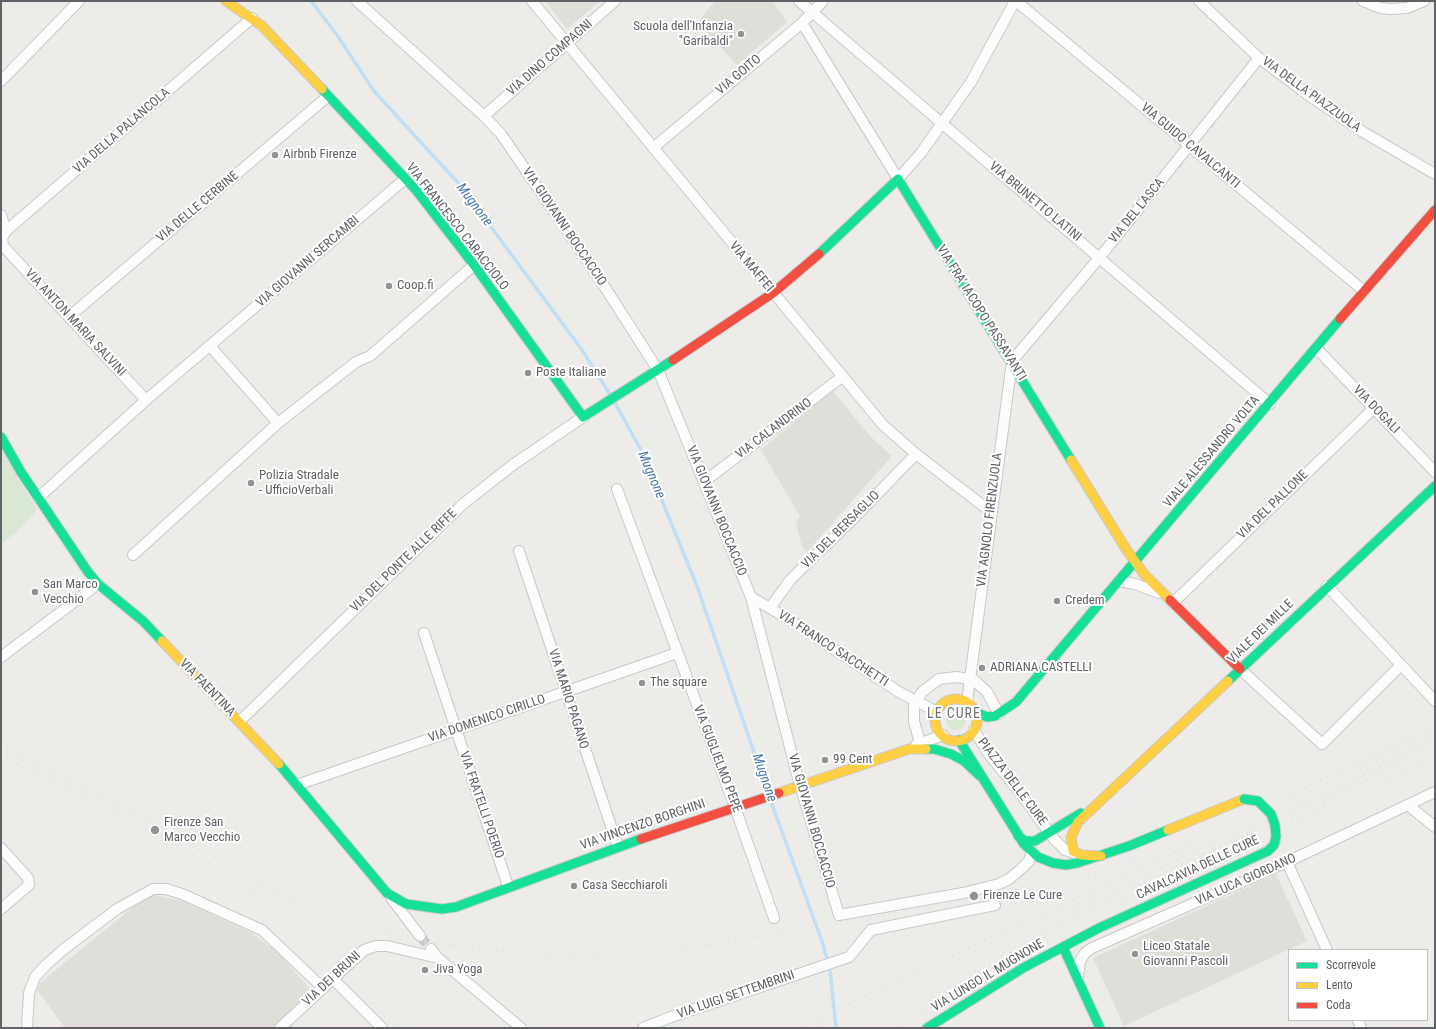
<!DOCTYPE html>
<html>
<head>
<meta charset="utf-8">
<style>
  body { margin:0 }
  #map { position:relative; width:1436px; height:1029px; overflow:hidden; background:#edece9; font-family:"Roboto Condensed",sans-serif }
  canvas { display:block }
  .frame { position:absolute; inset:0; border:2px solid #5e6266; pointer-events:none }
  .legend { position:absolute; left:1288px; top:949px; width:140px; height:72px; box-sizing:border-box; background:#fff; border:1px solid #bfc0c2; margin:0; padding:5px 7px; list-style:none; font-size:12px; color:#5e6266 }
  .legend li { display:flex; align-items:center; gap:8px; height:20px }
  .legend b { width:20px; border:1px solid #bfc0c2 }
</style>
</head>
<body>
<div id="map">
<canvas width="1436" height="1029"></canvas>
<div class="frame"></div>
<ul class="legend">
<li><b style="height:5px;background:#16e098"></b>Scorrevole</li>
<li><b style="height:5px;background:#ffcf43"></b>Lento</li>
<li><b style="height:5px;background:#f24e42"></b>Coda</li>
</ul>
</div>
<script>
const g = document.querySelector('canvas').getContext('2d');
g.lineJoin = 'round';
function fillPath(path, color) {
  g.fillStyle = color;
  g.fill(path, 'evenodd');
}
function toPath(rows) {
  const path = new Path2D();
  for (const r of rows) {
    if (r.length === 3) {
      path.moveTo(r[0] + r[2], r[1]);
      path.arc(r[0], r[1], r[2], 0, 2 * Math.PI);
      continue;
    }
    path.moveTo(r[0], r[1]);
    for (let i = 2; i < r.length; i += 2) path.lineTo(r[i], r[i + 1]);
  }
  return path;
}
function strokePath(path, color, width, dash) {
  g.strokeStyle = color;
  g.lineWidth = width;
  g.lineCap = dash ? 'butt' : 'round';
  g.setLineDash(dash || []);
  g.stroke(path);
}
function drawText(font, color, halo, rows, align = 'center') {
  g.font = font + ' "Roboto Condensed",sans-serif';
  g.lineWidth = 4;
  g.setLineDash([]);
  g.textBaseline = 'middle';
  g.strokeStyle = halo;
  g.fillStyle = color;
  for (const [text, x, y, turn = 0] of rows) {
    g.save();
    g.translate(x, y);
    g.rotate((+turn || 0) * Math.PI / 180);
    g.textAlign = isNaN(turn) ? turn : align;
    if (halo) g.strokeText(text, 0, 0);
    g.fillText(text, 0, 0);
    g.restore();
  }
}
fillPath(toPath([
  [545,1,600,1,567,29],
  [715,1,773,1,787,22,737,65,698,22],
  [832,390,870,436,892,456,807,552,802,547,796,524,800,516,761,450],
  [1276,874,1307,941,1124,1026,1093,958],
  [154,895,182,901,252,933,280,954,313,993,274,1028,65,1028,37,990,40,983,138,903]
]), '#e0ded9');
fillPath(toPath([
  [1,448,37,510,16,532,1,544],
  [956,720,10]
]), '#d8e8d5');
strokePath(toPath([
  [311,1,337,35,374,91,460,185,582,350,611,396],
  [614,401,642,452,697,586,768,793],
  [770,799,823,944,830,971,836,1028]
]), '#c0dff4', 3.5);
strokePath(toPath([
  [420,936,431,949]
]), '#c9cac8', 10, [10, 5]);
const street = toPath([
  [357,1,484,116,501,134,590,264,658,370,751,597,798,778,839,915,963,893,999,884,1009,879,1020,870,1029,861,1032,852],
  [532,1,883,425,916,454,991,512],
  [799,1,1270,404],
  [1016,1,1364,291],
  [1199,1,1259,58,1311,97,1363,132,1435,174],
  [1363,1,1380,8,1391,9,1407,8,1424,1],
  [802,23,898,179,921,153,971,82,1015,1],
  [1,81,79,1],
  [484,116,615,1],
  [653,148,802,23,823,1],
  [1,215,6,231],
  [70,316,327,97],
  [210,346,278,423],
  [1316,348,1435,472],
  [146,400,3,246,2,238,6,231,252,18],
  [705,481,843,376],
  [617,489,731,796,774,918],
  [38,498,146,400,405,179],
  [519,551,618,847],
  [133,555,278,423,356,362,370,356,474,265],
  [1119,581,1135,584,1159,593],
  [1327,586,1435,701],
  [751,597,785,617,899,692,937,712],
  [1173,603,1374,408],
  [770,608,791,579,851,521,916,454],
  [424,633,508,886],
  [1,657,98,584],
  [1240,669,1322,744,1401,665],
  [967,702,1012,361,1100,257,1259,58],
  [240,721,463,504,514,464,583,417],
  [974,730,988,753,1021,794,1054,839,1065,850,1078,854],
  [920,743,914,721,914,706,922,692,939,679,957,677,974,680,987,692,999,714],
  [916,745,943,735],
  [297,785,677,653],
  [1408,805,1435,827],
  [1,848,28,878,29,885,1,909],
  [1287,862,1327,950],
  [391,898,420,936],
  [431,949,438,958,521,1028],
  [1078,977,1080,961,1085,953,1092,948,1287,862,1435,792],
  [333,979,382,1028],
  [1358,1020,1361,1028],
  [27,1028,29,993,35,977,46,965,64,949,117,909,153,889,166,889,182,894,262,930,323,988],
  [280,1028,364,950,376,946,387,946,438,958],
  [643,1028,671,1017,849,957,871,930,995,905]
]);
const fast = toPath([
  [322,89,416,190,474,265,583,417,673,360],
  [819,254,898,179,1071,460],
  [1,437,21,472,88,572,98,584,143,621,162,641],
  [1228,681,1435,486],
  [976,712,987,717,995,716,1016,702,1340,319],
  [959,740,1024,844,1038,857,1053,863,1066,865,1077,863,1129,846,1168,830],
  [926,749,934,749,951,754,964,761,980,776],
  [279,764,387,893,406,904,442,909,456,907,641,839],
  [1018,836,1025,841,1035,841,1081,813],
  [1063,947,1100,1028],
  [927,1028,1023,968,1099,928,1268,851]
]);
const slow = toPath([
  [226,1,262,26,322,89],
  [1071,460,1126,549,1144,574,1170,600],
  [162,641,279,764],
  [956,720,21],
  [779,793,909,749,926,749],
  [1168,830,1244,799],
  [1101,856,1081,855,1073,851,1071,837,1078,822,1228,681]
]);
const jam = toPath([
  [1340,319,1435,210],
  [673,360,773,293,819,254],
  [1170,600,1240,669],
  [641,839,779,793]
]);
strokePath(street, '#c8c8c8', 12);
strokePath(fast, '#cacaca', 11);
strokePath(slow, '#cacaca', 11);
strokePath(jam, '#cacaca', 11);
strokePath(street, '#fcfcfc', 10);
strokePath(fast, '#16e098', 9);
strokePath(slow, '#ffcf43', 9);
strokePath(jam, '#f24e42', 9);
strokePath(toPath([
  [1,747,174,835,276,892,326,913,363,927,432,943,538,955,603,957,686,949,849,921,1077,878,1136,861,1189,841,1249,813],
  [1,756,157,835,212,866,262,899,313,941,340,966,396,1028],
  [1282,798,1435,727],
  [1284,804,1435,734],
  [1287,811,1435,741],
  [1290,816,1435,749],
  [1292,822,1435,757],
  [1082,920,1261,836],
  [959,960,1257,823],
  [794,1028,1192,845],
  [810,1028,877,997],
  [889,1028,948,988,1009,950,1118,894,1261,828],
  [902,1028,952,993,1046,938]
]), '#e3e3e3', 3, [1, 5]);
const fastBridge = toPath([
  [1244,799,1258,801,1271,814,1275,825,1276,837,1274,845,1268,851]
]);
strokePath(fastBridge, '#cacaca', 11, []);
strokePath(fastBridge, '#16e098', 9);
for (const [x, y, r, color] of [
  [741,34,4,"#909294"],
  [275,155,4,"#909294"],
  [389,286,4,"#909294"],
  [528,373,4,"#909294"],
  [251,483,4,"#909294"],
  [35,592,4,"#909294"],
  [1057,601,4,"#909294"],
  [982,668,4,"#909294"],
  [642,683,4,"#909294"],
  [825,760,4,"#909294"],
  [155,830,5,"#909294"],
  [574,886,4,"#909294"],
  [974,896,5,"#909294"],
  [1135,954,4,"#909294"],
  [425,970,4,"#909294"]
]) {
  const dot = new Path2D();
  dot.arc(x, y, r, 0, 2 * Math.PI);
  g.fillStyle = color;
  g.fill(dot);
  strokePath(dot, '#fff', 1.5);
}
drawText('13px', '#5e6266', '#fff', [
  ["Scuola dell'Infanzia",733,27,"right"],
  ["\"Garibaldi\"",733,42,"right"],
  ["Airbnb Firenze",283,155],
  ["Coop.fi",397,286],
  ["Poste Italiane",536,373],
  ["Polizia Stradale",259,476],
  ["- UfficioVerbali",259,491],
  ["San Marco",43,585],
  ["Vecchio",43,600],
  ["Credem",1065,601],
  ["ADRIANA CASTELLI",990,668],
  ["The square",650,683],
  ["99 Cent",833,760],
  ["Firenze San",164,823],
  ["Marco Vecchio",164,838],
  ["Casa Secchiaroli",582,886],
  ["Firenze Le Cure",983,896],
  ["Liceo Statale",1143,947],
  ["Giovanni Pascoli",1143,962],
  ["Jiva Yoga",433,970]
], 'left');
drawText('13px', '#5e6266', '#fff', [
  ["VIA DINO COMPAGNI",550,58,-41],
  ["VIA GOITO",739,75,-40],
  ["VIA DELLA PIAZZUOLA",1311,95,36],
  ["VIA DELLA PALANCOLA",122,131,-41],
  ["VIA GUIDO CAVALCANTI",1190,146,40],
  ["VIA BRUNETTO LATINI",1035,202,40],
  ["VIA DELLE CERBINE",198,207,-40],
  ["VIA DEL LASCA",1137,211,-51],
  ["VIA FRANCESCO CARACCIOLO",457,227,52],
  ["VIA GIOVANNI BOCCACCIO",564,227,56],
  ["VIA GIOVANNI SERCAMBI",308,262,-41],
  ["VIA MAFFEI",751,267,50],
  ["VIA FRA' IACOPO PASSAVANTI",981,313,58],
  ["VIA ANTON MARIA SALVINI",75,323,47],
  ["VIA DOGALI",1376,410,46],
  ["VIA CALANDRINO",774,429,-37],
  ["VIALE ALESSANDRO VOLTA",1212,452,-50],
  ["VIA DEL PALLONE",1273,505,-44],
  ["VIA GIOVANNI BOCCACCIO",716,511,68],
  ["VIA AGNOLO FIRENZUOLA",990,520,-83],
  ["VIA DEL BERSAGLIO",841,530,-45],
  ["VIA DEL PONTE ALLE RIFFE",404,561,-44],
  ["VIALE DEI MILLE",1261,632,-44],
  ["VIA FRANCO SACCHETTI",833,649,33],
  ["VIA FAENTINA",207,688,46],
  ["VIA MARIO PAGANO",568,699,72],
  ["VIA DOMENICO CIRILLO",487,719,-19],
  ["VIA GUGLIELMO PEPE",717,759,69],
  ["PIAZZA DELLE CURE",1012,782,53],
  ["VIA FRATELLI POERIO",481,805,71],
  ["VIA GIOVANNI BOCCACCIO",811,821,74],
  ["VIA VINCENZO BORGHINI",643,825,-19],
  ["CAVALCAVIA DELLE CURE",1198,868,-25],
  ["VIA LUCA GIORDANO",1246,880,-24],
  ["VIA LUNGO IL MUGNONE",988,976,-31],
  ["VIA DEI BRUNI",332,979,-43],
  ["VIA LUIGI SETTEMBRINI",736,995,-19]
]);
drawText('italic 14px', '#4a7aab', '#fff', [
  ["Mugnone",474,205,53],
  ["Mugnone",651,475,67],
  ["Mugnone",764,778,71]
]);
g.letterSpacing = '1px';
drawText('14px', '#6f7378', '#fff', [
  ["LE CURE",954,714]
]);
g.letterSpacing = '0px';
</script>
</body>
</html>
